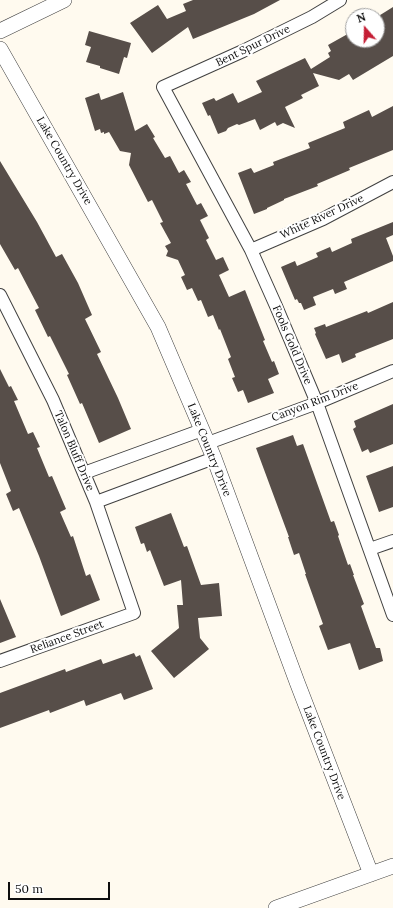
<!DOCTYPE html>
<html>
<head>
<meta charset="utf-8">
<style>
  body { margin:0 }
  #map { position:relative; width:393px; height:908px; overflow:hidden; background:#fffaef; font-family:Lora,serif }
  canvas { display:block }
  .north { position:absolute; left:345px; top:8px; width:40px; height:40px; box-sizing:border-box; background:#fff; border:1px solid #9f9f9f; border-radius:50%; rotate:340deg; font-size:11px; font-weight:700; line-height:16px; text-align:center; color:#0e0e0e }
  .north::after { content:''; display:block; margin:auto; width:14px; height:18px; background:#c51e35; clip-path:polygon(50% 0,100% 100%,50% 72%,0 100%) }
  .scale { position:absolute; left:8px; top:882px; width:102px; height:18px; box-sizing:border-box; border:2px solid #0e0e0e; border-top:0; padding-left:5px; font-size:12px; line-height:14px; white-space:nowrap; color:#0e0e0e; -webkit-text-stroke:3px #fff; paint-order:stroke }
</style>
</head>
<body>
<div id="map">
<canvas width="393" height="908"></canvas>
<div class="north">N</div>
<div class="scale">50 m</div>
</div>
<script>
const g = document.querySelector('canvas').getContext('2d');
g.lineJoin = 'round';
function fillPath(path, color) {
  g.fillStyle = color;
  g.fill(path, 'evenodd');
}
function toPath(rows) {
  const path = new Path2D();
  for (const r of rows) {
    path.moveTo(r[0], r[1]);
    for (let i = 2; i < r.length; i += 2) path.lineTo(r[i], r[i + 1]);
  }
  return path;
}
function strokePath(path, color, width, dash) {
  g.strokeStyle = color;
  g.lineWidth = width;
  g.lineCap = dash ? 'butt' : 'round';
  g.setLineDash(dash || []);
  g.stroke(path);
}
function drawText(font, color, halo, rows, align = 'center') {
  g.font = font + ' Lora,serif';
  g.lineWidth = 4;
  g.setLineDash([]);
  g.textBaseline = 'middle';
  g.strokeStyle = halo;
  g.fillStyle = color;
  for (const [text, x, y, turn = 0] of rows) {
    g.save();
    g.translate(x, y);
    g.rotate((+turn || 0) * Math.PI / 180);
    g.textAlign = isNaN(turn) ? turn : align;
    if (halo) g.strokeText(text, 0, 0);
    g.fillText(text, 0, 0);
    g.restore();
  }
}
fillPath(toPath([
  [193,0,280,0,254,14,193,39,188,27,152,53,130,23,158,5,167,19,186,11,183,4],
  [393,7,393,56,353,80,349,74,339,80,313,73,319,86,301,95,303,98,285,107,295,128,283,123,277,126,275,122,260,130,255,119,239,125,237,124,228,128,226,131,218,134,210,115,208,116,202,103,214,98,216,101,233,93,238,103,262,92,256,81,305,58,311,69,330,57,328,53,331,51,328,45,353,31,353,40,377,40,377,17],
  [89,31,131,43,127,58,124,57,119,74,100,68,100,66,86,62,91,47,85,45],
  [123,92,135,131,147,124,155,137,153,138,165,158,170,156,179,173,184,170,191,182,186,184,197,205,201,203,208,216,200,220,209,238,206,240,216,260,223,257,229,270,219,275,229,297,245,290,265,340,263,341,272,362,274,361,279,374,268,379,274,393,248,403,243,390,238,392,232,378,235,377,228,359,231,357,220,329,219,330,213,315,208,317,201,300,198,301,192,288,187,290,181,277,185,275,178,260,166,256,168,251,165,246,171,243,160,223,163,222,152,200,148,202,129,165,131,153,120,151,109,132,104,134,104,132,101,133,100,129,95,131,85,98,99,93,101,100],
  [393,106,393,150,349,168,350,170,317,184,318,186,284,199,284,200,267,208,267,209,254,214,238,173,251,168,254,173,274,165,273,162,310,148,308,143,345,128,343,122,369,110,372,117],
  [0,161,37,222,56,257,62,254,78,283,92,315,85,319,101,352,97,354,118,398,131,429,99,443,82,403,80,404,67,375,69,374,50,336,48,337,35,310,39,308,18,268,15,270,0,244],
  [393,222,393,235,386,238,393,256,393,261,344,282,347,289,335,294,333,289,313,297,316,305,304,310,301,303,299,303,297,299,295,300,281,267,295,261,297,266,318,257,316,253,330,247,332,252,352,243,351,239],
  [393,302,393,339,355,354,356,357,342,363,339,354,326,359,315,334,316,333,314,328,325,324,326,327,367,311,368,313],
  [0,369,9,387,11,386,18,400,14,401,28,434,33,432,40,447,37,448,49,477,52,476,66,509,60,512,71,537,73,536,86,576,90,574,100,600,61,616,39,556,19,508,13,511,6,494,11,491,0,463],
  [393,404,393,444,370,453,368,449,362,452,353,429,356,427,354,421],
  [293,435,297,446,303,444,331,522,334,521,339,535,338,536,348,565,350,564,354,575,353,575,364,604,361,606,376,648,380,648,383,661,359,670,350,643,328,650,319,626,323,624,305,574,306,574,299,553,294,555,288,537,289,537,256,448],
  [393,466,393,507,379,512,366,476],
  [171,513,184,547,187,546,201,585,219,583,222,616,198,618,200,638,209,649,174,678,151,651,179,628,177,605,183,605,181,580,164,586,150,550,147,552,144,543,141,544,135,527],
  [0,599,16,637,0,643],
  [134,653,136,657,140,655,153,689,124,700,121,693,86,706,84,700,50,713,49,710,0,728,0,693,65,669,66,672,101,659,103,664]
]), '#574e49');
const minor = toPath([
  [340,0,312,17,243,51,163,87,251,250,276,306,317,403,393,615],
  [251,250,323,219,393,182],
  [0,295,53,400,96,502,134,613,0,661],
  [208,443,317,403,393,371],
  [84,473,202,430],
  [96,502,214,458],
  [370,549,393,541]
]);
const tertiary = toPath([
  [0,31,64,0],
  [0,49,158,327,214,458,297,682,371,874],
  [276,908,393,866]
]);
strokePath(minor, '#414141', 14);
strokePath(tertiary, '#414141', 16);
strokePath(minor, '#fff', 12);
strokePath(tertiary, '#fff', 15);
drawText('11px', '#0e0e0e', '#fff', [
  ["Bent Spur Drive",253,46,-26],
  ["Lake Country Drive",64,161,60],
  ["White River Drive",322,217,-25],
  ["Fools Gold Drive",292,345,67],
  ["Canyon Rim Drive",315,402,-21],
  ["Lake Country Drive",209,450,68],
  ["Talon Bluff Drive",74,451,67],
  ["Reliance Street",67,637,-20],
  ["Lake Country Drive",324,753,69]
]);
</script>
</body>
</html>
